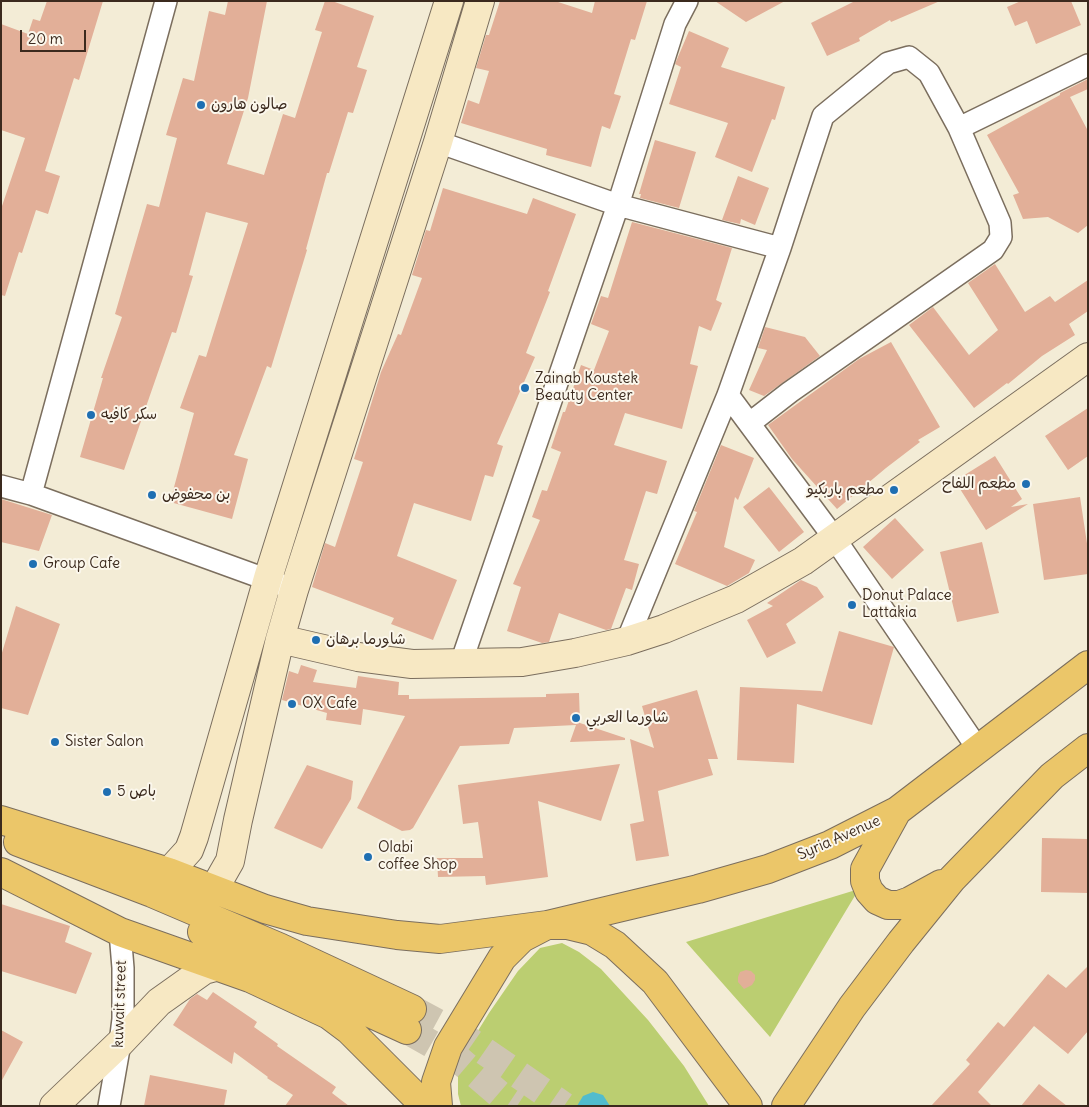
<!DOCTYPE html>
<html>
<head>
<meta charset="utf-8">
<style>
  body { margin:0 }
  #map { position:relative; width:1089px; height:1107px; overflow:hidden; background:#f3ecd6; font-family:Delius,sans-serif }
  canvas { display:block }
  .frame { position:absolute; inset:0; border:2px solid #3b2a1e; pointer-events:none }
  .scale { position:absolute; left:20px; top:30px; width:66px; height:22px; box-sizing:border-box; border:2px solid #3b2a1e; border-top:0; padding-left:6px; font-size:15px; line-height:18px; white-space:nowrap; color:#3b2a1e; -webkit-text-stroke:4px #fbf7ec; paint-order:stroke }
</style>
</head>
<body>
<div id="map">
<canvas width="1089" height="1107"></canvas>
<div class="frame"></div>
<div class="scale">20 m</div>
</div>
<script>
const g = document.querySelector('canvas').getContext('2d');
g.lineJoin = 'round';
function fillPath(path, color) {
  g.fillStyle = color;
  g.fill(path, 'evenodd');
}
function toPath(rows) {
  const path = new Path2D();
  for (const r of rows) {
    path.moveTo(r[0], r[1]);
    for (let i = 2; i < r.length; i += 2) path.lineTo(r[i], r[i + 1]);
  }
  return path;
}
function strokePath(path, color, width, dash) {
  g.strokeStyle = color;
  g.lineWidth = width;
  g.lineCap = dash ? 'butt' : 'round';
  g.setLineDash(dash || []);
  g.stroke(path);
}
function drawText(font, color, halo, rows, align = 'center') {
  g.font = font + ' Delius,"Playpen Sans Arabic",sans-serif';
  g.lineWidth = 4;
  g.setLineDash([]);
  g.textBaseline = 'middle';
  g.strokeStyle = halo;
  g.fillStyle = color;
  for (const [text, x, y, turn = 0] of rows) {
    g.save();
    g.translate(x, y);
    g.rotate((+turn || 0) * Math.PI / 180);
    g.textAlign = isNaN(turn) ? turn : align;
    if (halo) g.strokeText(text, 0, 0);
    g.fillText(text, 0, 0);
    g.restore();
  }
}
fillPath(toPath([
  [859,889,770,1037,686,942],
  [562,943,579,952,601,969,648,1020,684,1066,709,1106,461,1106,458,1094,458,1074,463,1055,489,1013,518,971,540,948]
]), '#bbce71');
fillPath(toPath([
  [593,1092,603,1095,610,1106,577,1106,583,1096]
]), '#51bccd');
fillPath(toPath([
  [47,1,103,1,79,80,74,78,45,171,60,176,48,214,36,210,22,253,19,252,5,296,1,295,1,209,25,138,1,130,1,24,28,34,33,19,40,21],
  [228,1,267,1,248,98,227,164,264,175,283,114,295,118,322,32,315,30,325,1,332,1,374,16,357,67,367,70,353,113,348,112,329,173,327,173,306,249,307,250,271,368,267,366,234,455,248,459,232,519,170,502,194,413,180,408,199,355,206,357,248,223,206,212,189,275,193,276,176,333,172,332,124,470,80,457,103,378,101,378,122,317,115,314,147,204,159,207,177,138,166,135,183,78,194,81,209,11,225,15],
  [500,1,555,1,592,13,595,1,647,1,635,40,631,39,614,94,621,96,610,129,602,126,591,167,546,155,547,149,461,123,468,100,479,104,489,71,476,68,486,35,489,35],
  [715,1,785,1,746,22],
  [855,1,940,1,891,22,890,20,859,38,860,41,827,56,811,23],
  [1021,1,1071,1,1081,25,1036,44,1027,21,1015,26,1007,7],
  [689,31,729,48,721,67,785,87,775,120,772,119,752,172,715,157,728,123,669,104,681,67,675,64],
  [1088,79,1088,89,1070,97,1088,131,1088,225,1078,233,1048,217,1023,219,1013,195,1019,193,987,135,1060,95,1060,93],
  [655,140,696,152,679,208,640,198,641,194,639,194],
  [738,176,769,188,755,225,741,219,740,224,722,220],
  [443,188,527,214,533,198,576,214,548,291,550,292,526,353,535,357,497,444,503,446,493,477,485,475,471,521,414,503,397,556,457,580,433,640,391,624,394,618,312,587,325,543,335,547,363,462,354,459,381,372,398,334,401,335,422,278,412,275,426,230,430,231],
  [632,222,732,248,716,300,722,303,711,331,699,326,690,364,698,366,682,429,625,413,614,445,667,461,657,494,646,491,624,560,639,564,632,590,626,588,611,629,606,630,559,613,549,642,542,643,507,631,521,587,513,584,540,520,532,517,542,490,547,491,561,452,551,448,563,412,565,412,581,365,594,370,609,331,591,324,601,296,608,298],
  [995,264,1025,312,1050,296,1055,302,1088,280,1088,311,1069,324,1075,335,1042,356,1008,384,1007,383,974,408,909,325,933,307,969,355,998,330,968,283],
  [765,327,805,337,820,356,764,396,749,390,767,350,758,348],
  [891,342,940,427,918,440,920,442,886,468,837,509,792,459,768,425,859,359],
  [1088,408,1088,456,1068,470,1045,436],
  [721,445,754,458,738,500,735,497,724,547,755,560,749,573,727,586,675,564,697,512,694,511],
  [995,456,1022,499,1011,507,1028,504,986,530,955,481],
  [769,487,804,532,779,552,743,507],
  [1080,497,1088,550,1088,574,1044,580,1033,504],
  [1,499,52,515,39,551,1,542],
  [895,518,924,550,892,579,863,547],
  [982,542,999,613,957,622,940,552],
  [801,580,817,587,824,597,786,624,796,643,767,658,747,620,773,606,767,603],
  [16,606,60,624,28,715,1,708,1,656],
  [839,631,894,647,872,725,797,704,794,763,737,760,740,687,821,691,822,692],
  [301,665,317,670,313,682,356,688,358,676,399,682,398,695,409,695,409,699,546,697,546,694,579,693,580,723,625,738,625,740,570,742,576,725,514,728,509,744,460,746,413,828,410,830,402,831,357,808,405,716,363,709,361,725,326,720,327,713,282,700,289,671,298,674],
  [697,690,718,759,708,759,713,775,658,791,669,856,636,861,630,824,644,821,630,739,654,748,642,706],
  [620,764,601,821,538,801,548,877,486,885,485,876,438,877,437,858,483,858,478,822,463,824,458,785],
  [307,765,353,781,351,799,322,849,274,828],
  [1042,838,1088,839,1088,893,1041,892],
  [1,904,70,926,65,942,92,953,76,994,1,971],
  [1088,966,1088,1031,1068,1054,1034,1026,978,1092,992,1106,931,1106,970,1064,966,1060,998,1022,1004,1027,1048,974,1066,988],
  [746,970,751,971,755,975,755,980,752,985,744,989,738,982,738,977,740,972],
  [213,992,257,1022,254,1027,278,1044,277,1046,336,1087,332,1093,349,1106,285,1106,293,1095,267,1078,268,1077,234,1052,232,1064,173,1025,190,999,197,994,207,1000],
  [1,1030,23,1042,1,1082],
  [150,1075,227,1090,224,1106,144,1106],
  [1039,1084,1067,1106,1021,1106]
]), '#e2af98');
strokePath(toPath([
  [412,1009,464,1037,564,1106],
  [407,1030,458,1059,499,1094,517,1106]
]), '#cec5b1', 28, [28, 14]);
const street = toPath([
  [959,128,1088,65],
  [438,142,618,205,780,248],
  [728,395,835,539,978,749],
  [1,486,31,494,282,585],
  [31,494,166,1],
  [627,641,728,395,780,248,823,116,888,63,909,57,929,73,959,128,1000,223,1001,237,993,250,790,392,750,423],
  [461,663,618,205,675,24,687,1],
  [109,1106,120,1043,123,1019,123,968,120,932]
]);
const secondary = toPath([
  [280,639,358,657,412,664,522,662,575,653,627,641,664,629,736,599,803,561,1088,357],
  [169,872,189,850,194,837,268,578,449,1],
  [214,889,230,861,238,820,280,639,294,590,438,142,480,1],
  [54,1106,120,1043,159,1002,204,970,219,966]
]);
const primary = toPath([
  [897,811,865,869,865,881,869,891,877,900,888,905,899,905,910,901,941,884],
  [1,820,169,872,265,909,307,921,397,935,440,939,547,925,698,889,768,869,830,845,897,811,1088,665],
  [18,842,152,893,281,948,412,1009],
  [1,872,120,932,250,978,329,1015,349,1030,425,1106],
  [202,932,278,971,407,1030],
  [438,1106,436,1082,448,1047,502,958,522,938,547,925,567,925,592,931,615,945,655,982,748,1106],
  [786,1106,852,1007,901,942,952,879,1052,776,1088,748]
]);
strokePath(street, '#7b6e5e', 24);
strokePath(secondary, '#7b6e5e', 30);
strokePath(primary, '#7b6e5e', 30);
strokePath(street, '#fff', 21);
strokePath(secondary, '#f7e8c3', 28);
strokePath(primary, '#ebc669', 28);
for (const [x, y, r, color] of [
  [201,105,5,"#1f6fb2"],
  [525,388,5,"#1f6fb2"],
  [91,415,5,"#1f6fb2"],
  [1026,484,5,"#1f6fb2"],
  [894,490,5,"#1f6fb2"],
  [152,495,5,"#1f6fb2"],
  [33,564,5,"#1f6fb2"],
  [852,605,5,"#1f6fb2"],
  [316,640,5,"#1f6fb2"],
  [292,704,5,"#1f6fb2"],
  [576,718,5,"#1f6fb2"],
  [55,742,5,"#1f6fb2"],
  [107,792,5,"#1f6fb2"],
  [368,857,5,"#1f6fb2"]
]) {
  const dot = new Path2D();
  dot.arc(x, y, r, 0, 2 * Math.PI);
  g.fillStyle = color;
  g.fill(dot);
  strokePath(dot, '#fbf7ec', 2);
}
drawText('15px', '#3b2a1e', '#fbf7ec', [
  ["صالون هارون",211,105],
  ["Zainab Koustek",535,379],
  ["Beauty Center",535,396],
  ["سكر كافيه",101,415],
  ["مطعم اللفاح",1016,484,"right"],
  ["مطعم باربكيو",884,490,"right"],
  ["بن محفوض",162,495],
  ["Group Cafe",43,564],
  ["Donut Palace",862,596],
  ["Lattakia",862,613],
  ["شاورما برهان",326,640],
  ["OX Cafe",302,704],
  ["شاورما العربي",586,718],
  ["Sister Salon",65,742],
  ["باص 5",117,792],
  ["Olabi",378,848],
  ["coffee Shop",378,865]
], 'left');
drawText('15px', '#3b2a1e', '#fbf7ec', [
  ["Syria Avenue",839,838,-24],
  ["kuwait street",120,1004,-88]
]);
</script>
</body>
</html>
